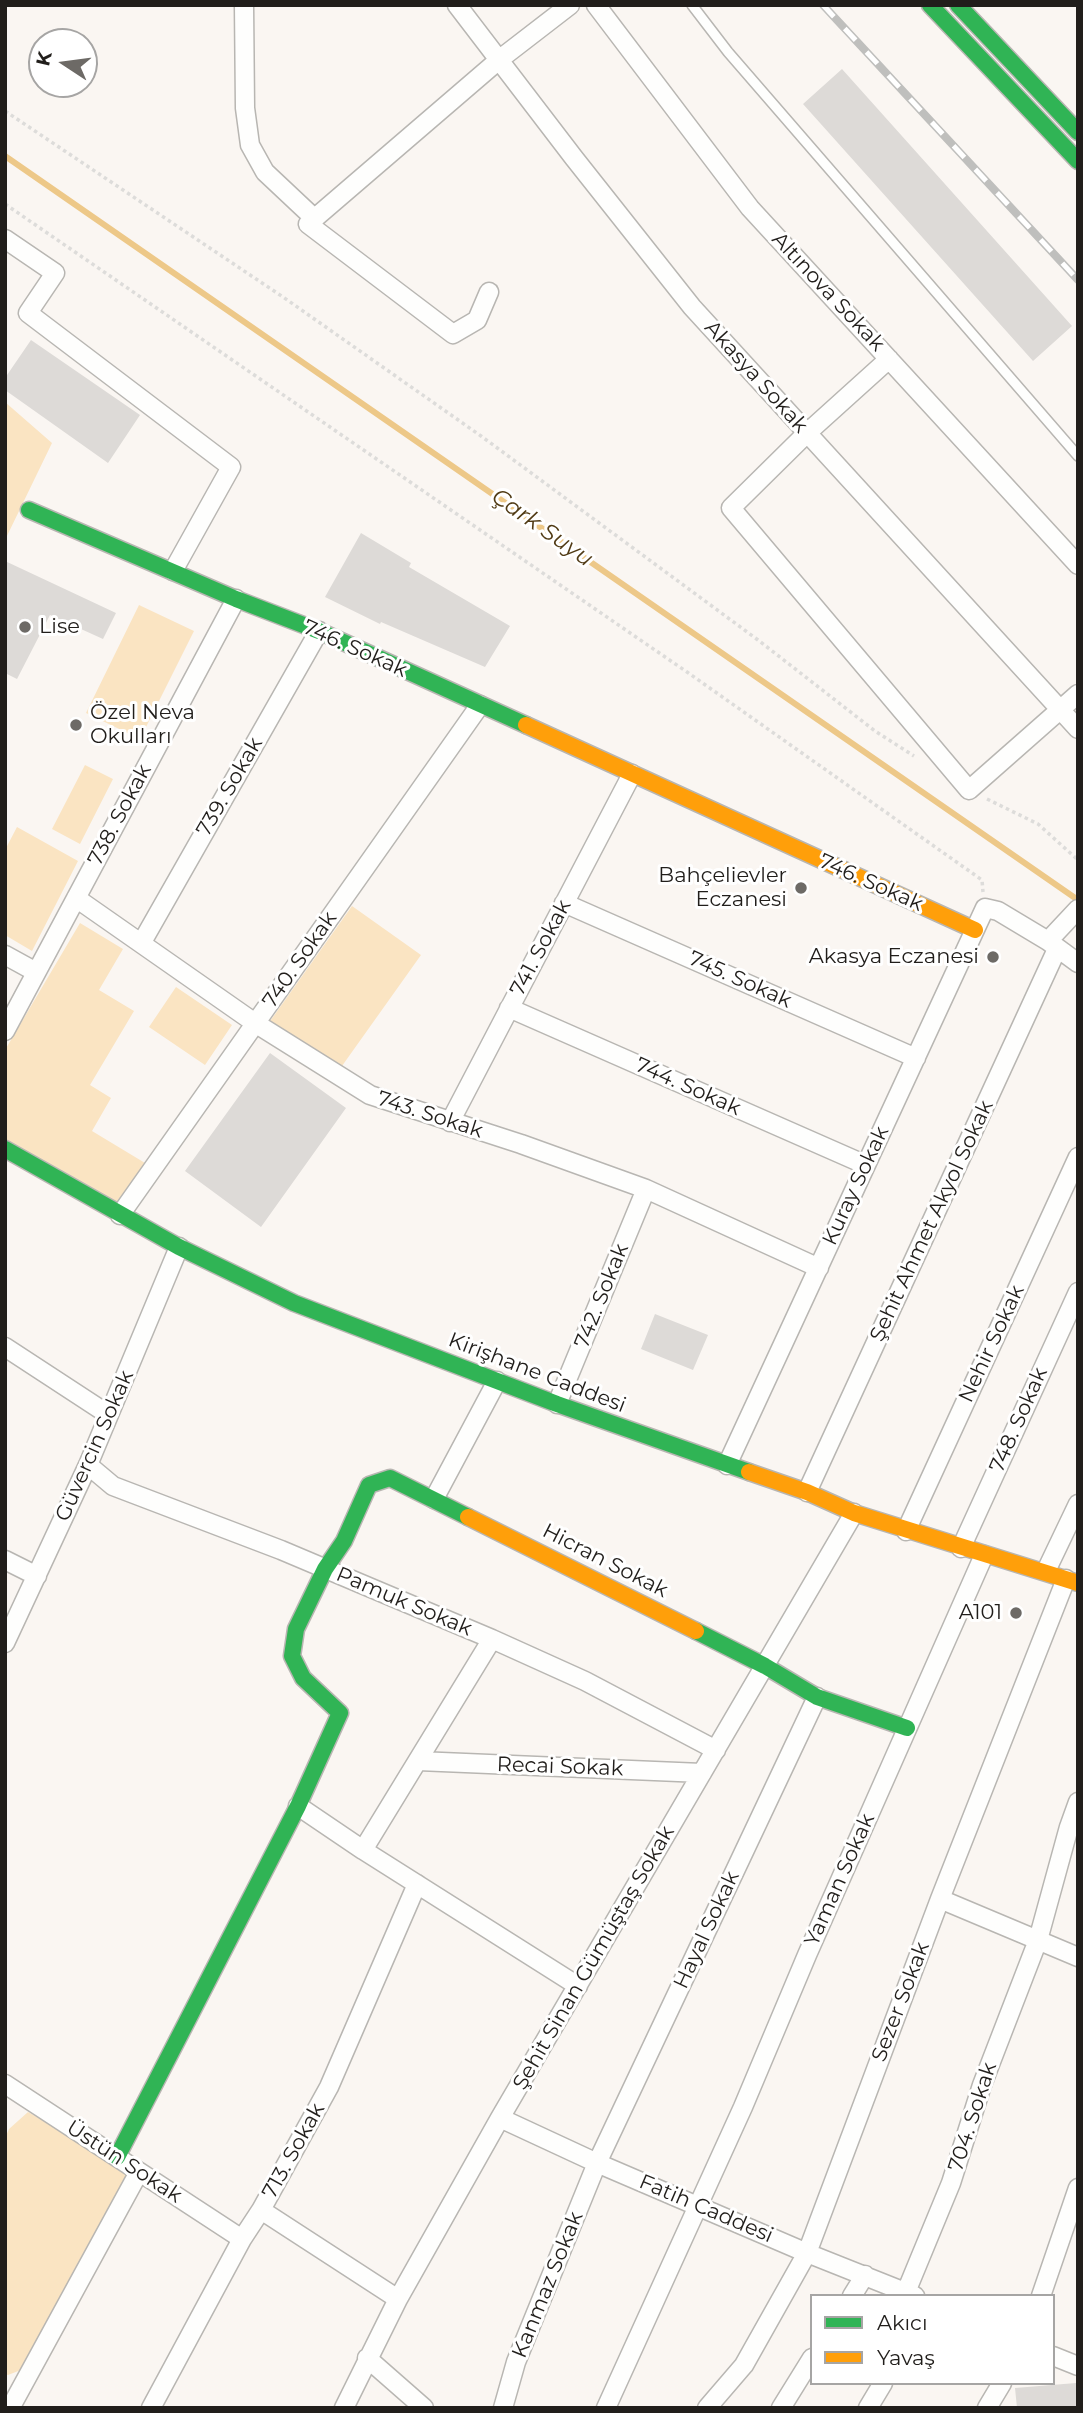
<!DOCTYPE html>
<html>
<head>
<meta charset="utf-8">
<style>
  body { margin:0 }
  #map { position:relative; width:1083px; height:2413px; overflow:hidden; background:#faf6f2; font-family:Montserrat,sans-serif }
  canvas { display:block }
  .frame { position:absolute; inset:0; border:7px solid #211e1b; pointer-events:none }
  .legend { position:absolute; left:810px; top:2294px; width:245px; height:91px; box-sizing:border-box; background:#fff; border:2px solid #a6a5a4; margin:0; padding:9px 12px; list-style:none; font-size:21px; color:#211e1b }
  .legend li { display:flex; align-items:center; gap:14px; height:35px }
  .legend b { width:35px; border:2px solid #a6a5a4 }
  .north { position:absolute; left:28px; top:28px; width:70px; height:70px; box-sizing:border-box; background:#fff; border:2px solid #a6a5a4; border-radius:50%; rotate:283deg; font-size:19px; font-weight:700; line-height:28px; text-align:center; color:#211e1b }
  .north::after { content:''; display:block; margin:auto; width:24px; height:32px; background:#6d6a66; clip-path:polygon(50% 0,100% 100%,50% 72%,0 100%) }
</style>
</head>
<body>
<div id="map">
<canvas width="1083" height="2413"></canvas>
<div class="frame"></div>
<ul class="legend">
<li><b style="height:9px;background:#30b455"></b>Akıcı</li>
<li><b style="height:9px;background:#ff9f0a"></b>Yavaş</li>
</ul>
<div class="north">K</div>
</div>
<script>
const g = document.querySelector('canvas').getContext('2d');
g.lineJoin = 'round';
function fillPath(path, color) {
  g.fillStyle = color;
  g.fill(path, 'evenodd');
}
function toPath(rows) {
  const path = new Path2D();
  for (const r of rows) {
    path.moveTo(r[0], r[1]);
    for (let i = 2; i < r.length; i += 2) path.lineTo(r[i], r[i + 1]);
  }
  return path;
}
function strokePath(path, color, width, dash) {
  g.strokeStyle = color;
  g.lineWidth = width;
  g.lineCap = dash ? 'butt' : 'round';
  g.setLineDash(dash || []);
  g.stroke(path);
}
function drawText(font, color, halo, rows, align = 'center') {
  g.font = font + ' Montserrat,sans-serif';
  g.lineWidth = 6;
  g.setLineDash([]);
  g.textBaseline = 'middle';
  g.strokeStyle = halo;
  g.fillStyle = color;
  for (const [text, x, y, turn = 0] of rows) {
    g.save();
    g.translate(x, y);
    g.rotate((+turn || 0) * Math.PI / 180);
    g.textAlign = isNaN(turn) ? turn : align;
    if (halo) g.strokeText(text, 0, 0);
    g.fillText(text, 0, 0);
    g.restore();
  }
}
fillPath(toPath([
  [5,402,52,443,5,540],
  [139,605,194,631,140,739,86,713],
  [85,765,113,779,80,844,52,829],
  [17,827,78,861,32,951,5,935,5,850],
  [352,906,421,955,337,1073,268,1024],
  [80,923,123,949,99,990,134,1011,90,1085,111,1098,92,1131,150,1166,124,1210,5,1140,5,1050],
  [176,987,232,1025,205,1065,149,1027],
  [28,2112,135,2172,26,2368,8,2375,5,2374,5,2138,9,2129]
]), '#fae4c2');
strokePath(toPath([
  [5,156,1078,900]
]), '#edc888', 6);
fillPath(toPath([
  [842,69,1072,326,1033,361,803,104],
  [31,340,140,415,108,463,5,390,5,378],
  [361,533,411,563,409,567,510,626,485,667,381,622,380,624,325,597],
  [5,561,116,613,103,639,50,615,17,679,5,673],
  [270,1053,346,1108,261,1227,185,1171],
  [655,1314,708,1335,693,1370,641,1349],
  [1076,2383,1078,2408,1017,2408,1015,2388]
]), '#dddad7');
const lane = toPath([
  [692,5,728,52,1078,456]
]);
const street = toPath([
  [244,5,245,108,250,145,265,172,315,219],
  [457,5,574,158,692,307,1078,729],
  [596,5,750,208,1078,565],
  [5,239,55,273,28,313,231,467,173,571],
  [489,292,477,320,453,334,308,224,500,59,570,5],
  [889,359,807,433,731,508,969,790,1078,694],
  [76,898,255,1023,370,1095,521,1144,646,1189,819,1268],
  [564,903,916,1058],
  [1048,941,1078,909],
  [142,942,319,631],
  [5,955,36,972],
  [509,1008,866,1165],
  [5,1031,236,599],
  [450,1122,632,774],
  [120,1215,480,705],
  [5,1347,109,1415],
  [557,1404,646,1189],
  [88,1465,113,1486,281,1550,492,1639,585,1681,716,1750],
  [727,1465,985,908,998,911,1048,941,1078,963],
  [807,1492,1057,949],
  [434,1499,497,1381],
  [906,1531,1078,1157],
  [961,1548,1078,1292],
  [5,1560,37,1576],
  [1046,1571,1078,1504],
  [5,1643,88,1465,179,1247],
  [418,1761,702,1773],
  [298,1806,363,1850,578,1986],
  [363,1850,492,1639],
  [940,1899,1078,1957],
  [5,2084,242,2239],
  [500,2118,597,2163,807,2253,915,2296],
  [261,2210,398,2299],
  [906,2292,951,2183,982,2085,1038,1940,1069,1827,1078,1802],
  [852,2296,865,2275],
  [1041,2296,1078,2188],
  [1053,2356,1078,2366],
  [367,2358,424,2408],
  [13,2403,139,2172],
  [151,2408,242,2239,261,2210,329,2087,417,1884],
  [344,2408,398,2299,500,2118,854,1513],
  [503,2408,516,2362,597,2163,817,1697],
  [606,2408,743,2107,807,1955,984,1555],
  [707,2408,744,2365,807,2253,940,1899,1066,1579],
  [781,2408,812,2358],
  [868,2408,883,2383],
  [987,2408,1002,2383]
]);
const fast = toPath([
  [930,5,1078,161],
  [958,5,1078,132],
  [29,510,236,599,319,631,526,725],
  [5,1149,179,1247,294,1303,557,1404,749,1472],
  [696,1631,765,1666,817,1697,907,1728],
  [117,2157,298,1806,340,1713,303,1678,292,1656,296,1629,325,1569,344,1541,369,1485,390,1478,468,1517]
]);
const slow = toPath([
  [526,725,975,930],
  [749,1472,807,1492,854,1513,1078,1583],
  [468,1517,696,1631]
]);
strokePath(lane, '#b8b6b2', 12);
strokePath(street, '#b8b6b2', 21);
strokePath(fast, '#b8b6b2', 19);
strokePath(slow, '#b8b6b2', 19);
strokePath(toPath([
  [5,111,283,297,481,436,758,640,875,731,914,756],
  [5,204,687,672,982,880,983,892],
  [987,799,1038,824,1078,860]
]), '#dddcda', 3.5, [3.5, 3.5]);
strokePath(lane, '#fefefd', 9);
strokePath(street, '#fefefd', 18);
strokePath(fast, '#30b455', 16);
strokePath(slow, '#ff9f0a', 16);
const rail = toPath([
  [823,5,1078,280]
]);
strokePath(rail, '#bfbfbd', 8);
strokePath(rail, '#fff', 5, [16]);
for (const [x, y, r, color] of [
  [25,627,7,"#6d6a66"],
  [76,725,7,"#6d6a66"],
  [801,888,7,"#6d6a66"],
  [993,957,7,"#6d6a66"],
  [1016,1613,7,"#6d6a66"]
]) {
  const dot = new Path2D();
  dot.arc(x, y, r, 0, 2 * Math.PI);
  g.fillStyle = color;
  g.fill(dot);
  strokePath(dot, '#fff', 2.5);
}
drawText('21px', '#211e1b', '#fff', [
  ["Altınova Sokak",828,292,47],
  ["Akasya Sokak",756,377,48],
  ["746. Sokak",355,649,24],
  ["739. Sokak",230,787,-60],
  ["738. Sokak",120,815,-62],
  ["746. Sokak",871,883,24],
  ["741. Sokak",541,948,-62],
  ["740. Sokak",300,960,-55],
  ["745. Sokak",740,980,24],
  ["744. Sokak",688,1087,24],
  ["743. Sokak",430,1115,18],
  ["Kuray Sokak",856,1186,-65],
  ["Şehit Ahmet Akyol Sokak",932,1221,-65],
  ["742. Sokak",602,1296,-68],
  ["Nehir Sokak",992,1344,-65],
  ["Kirişhane Caddesi",537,1373,21],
  ["748. Sokak",1019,1420,-66],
  ["Güvercin Sokak",95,1446,-66],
  ["Hicran Sokak",605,1561,27],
  ["Pamuk Sokak",404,1602,23],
  ["Recai Sokak",560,1767,2],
  ["Yaman Sokak",840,1880,-66],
  ["Hayal Sokak",707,1930,-65],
  ["Şehit Sinan Gümüştaş Sokak",594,1958,-60],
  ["Sezer Sokak",901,2002,-69],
  ["704. Sokak",973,2117,-72],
  ["713. Sokak",294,2151,-61],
  ["Üstün Sokak",124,2162,33],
  ["Fatih Caddesi",706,2209,23],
  ["Kanmaz Sokak",548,2285,-68]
]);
drawText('21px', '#211e1b', '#fff', [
  ["Lise",39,627,"left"],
  ["Özel Neva",90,713,"left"],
  ["Okulları",90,737,"left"],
  ["Bahçelievler",787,876],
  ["Eczanesi",787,900],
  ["Akasya Eczanesi",979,957],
  ["A101",1002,1613]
], 'right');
drawText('italic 23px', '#513b15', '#fff', [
  ["Çark Suyu",542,528,35]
]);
</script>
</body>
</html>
